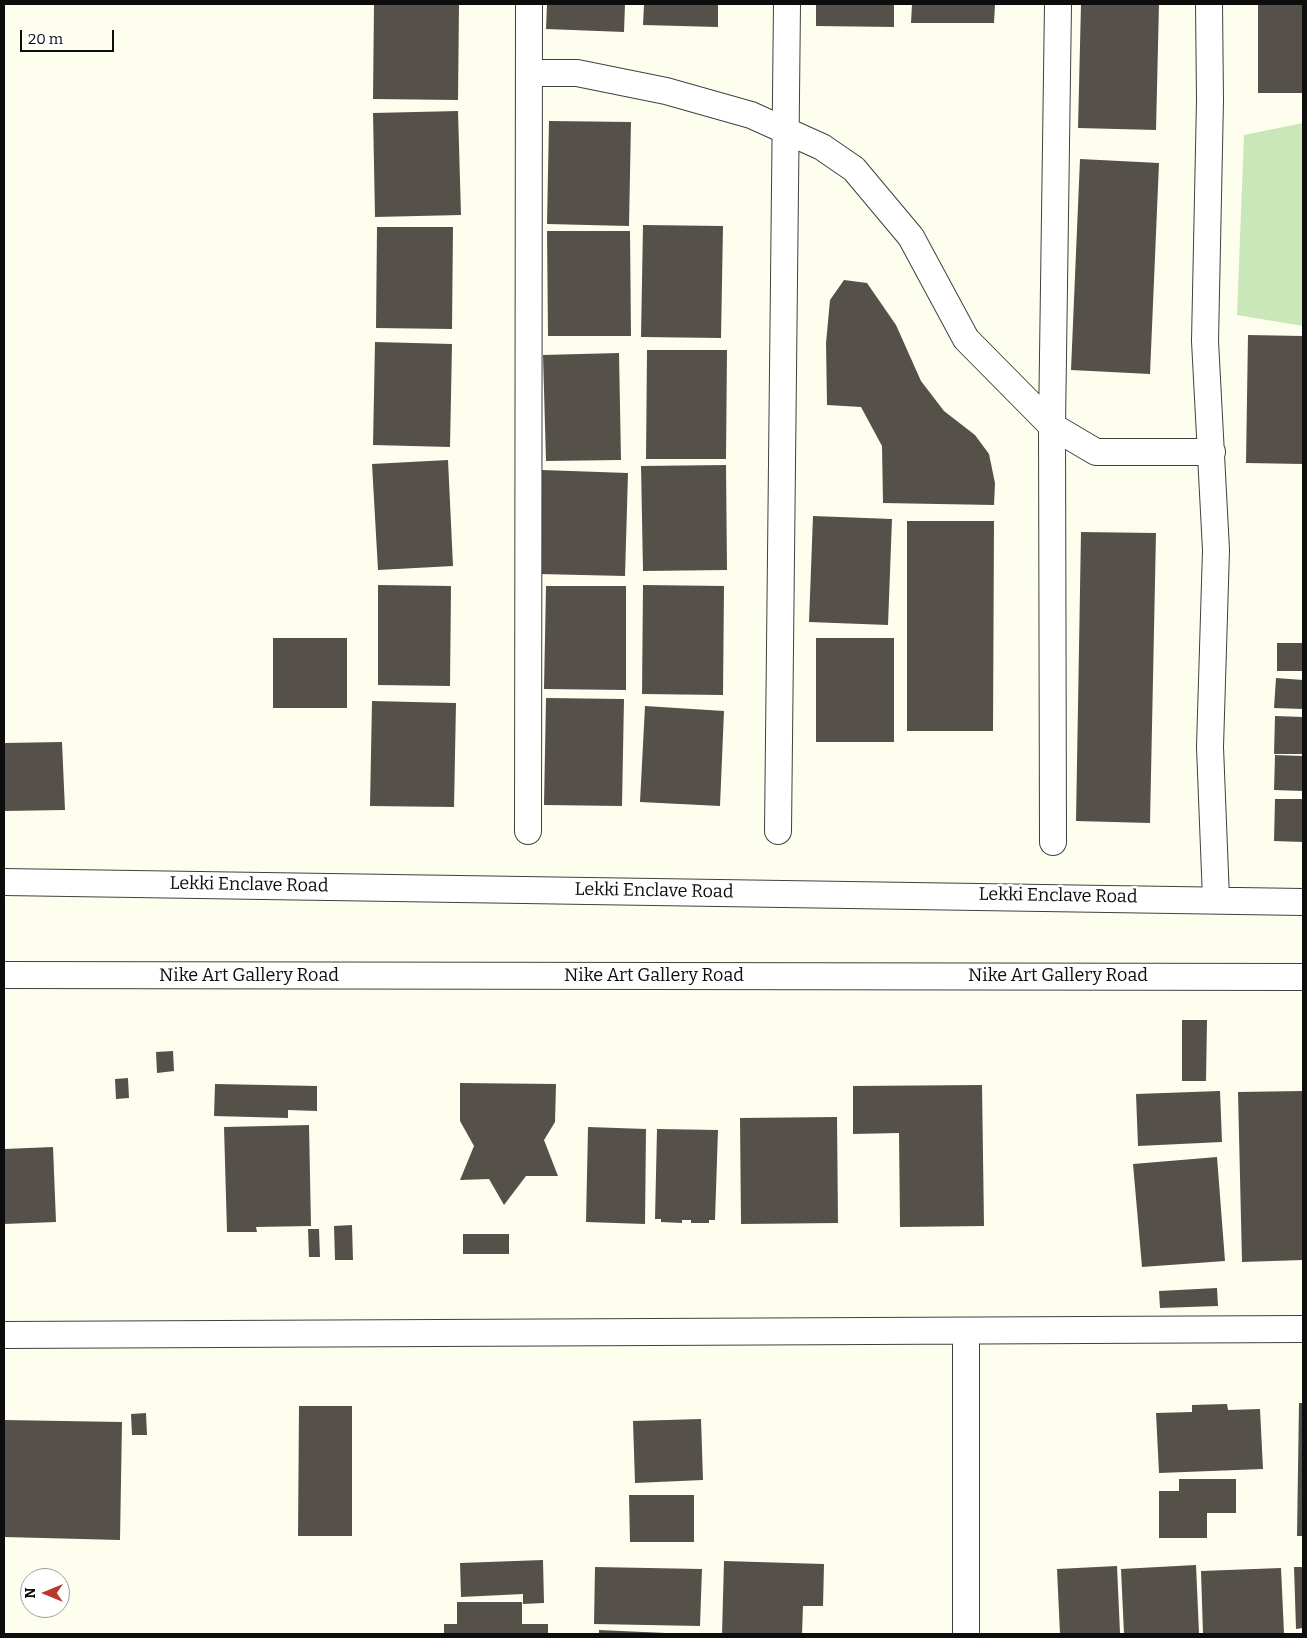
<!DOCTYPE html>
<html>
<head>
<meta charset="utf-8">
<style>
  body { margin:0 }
  #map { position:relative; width:1307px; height:1638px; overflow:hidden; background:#fefeee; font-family:Bitter,serif }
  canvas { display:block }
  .frame { position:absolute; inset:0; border:5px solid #0d0d0d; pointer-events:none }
  .north { position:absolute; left:20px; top:1568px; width:50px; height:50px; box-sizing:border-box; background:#fff; border:1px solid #9e9e9e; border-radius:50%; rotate:270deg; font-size:14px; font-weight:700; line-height:20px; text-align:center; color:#0d0d0d }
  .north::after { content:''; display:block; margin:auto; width:18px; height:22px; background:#b8392b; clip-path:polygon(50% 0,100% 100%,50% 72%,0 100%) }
  .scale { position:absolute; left:20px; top:30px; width:94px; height:22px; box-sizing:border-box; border:2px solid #0d0d0d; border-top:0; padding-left:6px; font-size:15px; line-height:18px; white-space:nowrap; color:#0d0d0d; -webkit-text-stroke:4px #fff; paint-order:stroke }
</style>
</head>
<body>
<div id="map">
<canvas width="1307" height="1638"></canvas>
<div class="frame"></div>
<div class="north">N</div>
<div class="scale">20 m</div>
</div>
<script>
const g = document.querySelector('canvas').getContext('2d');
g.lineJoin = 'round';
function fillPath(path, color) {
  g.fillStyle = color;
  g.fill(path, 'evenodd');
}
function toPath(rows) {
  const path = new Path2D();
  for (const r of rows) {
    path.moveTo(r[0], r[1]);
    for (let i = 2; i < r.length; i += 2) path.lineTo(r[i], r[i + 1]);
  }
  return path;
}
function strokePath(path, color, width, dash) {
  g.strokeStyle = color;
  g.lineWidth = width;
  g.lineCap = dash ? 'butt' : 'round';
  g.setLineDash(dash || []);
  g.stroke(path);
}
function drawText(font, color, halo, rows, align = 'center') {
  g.font = font + ' Bitter,serif';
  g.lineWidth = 5;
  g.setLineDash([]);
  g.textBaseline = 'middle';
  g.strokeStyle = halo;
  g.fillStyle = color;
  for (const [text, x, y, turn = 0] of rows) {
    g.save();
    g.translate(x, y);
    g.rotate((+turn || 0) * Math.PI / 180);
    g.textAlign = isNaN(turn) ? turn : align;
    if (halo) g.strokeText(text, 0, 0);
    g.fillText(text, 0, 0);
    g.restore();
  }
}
fillPath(toPath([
  [1303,123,1303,326,1237,315,1244,135]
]), '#cae7b9');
fillPath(toPath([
  [374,4,459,4,458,100,373,99],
  [547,4,625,4,624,32,546,29],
  [644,4,718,4,718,27,643,25],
  [816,4,894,4,894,27,816,26],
  [912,4,995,4,994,23,911,23],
  [1081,4,1159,4,1156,130,1078,128],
  [1258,4,1303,4,1303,93,1258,93],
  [458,111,461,215,375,217,373,113],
  [549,121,631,122,629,226,547,224],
  [1080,159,1159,163,1150,374,1071,370],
  [643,225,723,226,721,338,641,337],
  [377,227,453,227,452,329,376,328],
  [547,231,630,231,631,336,548,336],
  [844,280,867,283,896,325,921,381,944,411,975,435,989,454,995,483,994,505,883,503,882,446,861,407,827,405,826,343,830,300],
  [1248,335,1303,336,1303,464,1246,463],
  [375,342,452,344,450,447,373,445],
  [647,350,727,350,726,459,646,459],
  [619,353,621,460,546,461,543,355],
  [448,460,453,566,378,570,372,464],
  [726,465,727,570,643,571,641,466],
  [542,470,628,473,625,576,539,574],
  [813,516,892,519,888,625,809,622],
  [907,521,994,521,993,731,907,731],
  [1081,532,1156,533,1150,823,1076,821],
  [378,585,451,586,450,686,378,685],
  [643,585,724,586,723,695,642,694],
  [546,586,626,586,626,690,544,689],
  [273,638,347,638,347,708,273,708],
  [816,638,894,638,894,742,816,742],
  [1277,643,1303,643,1303,671,1277,671],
  [1276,678,1303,680,1303,709,1274,708],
  [546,698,624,699,622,806,544,805],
  [372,701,456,703,454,807,370,806],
  [645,706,724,711,720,806,640,802],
  [1275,716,1303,717,1303,754,1274,754],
  [62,742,65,810,4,811,4,743],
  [1275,755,1303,756,1303,791,1274,790],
  [1275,799,1303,799,1303,842,1274,841],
  [1182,1020,1207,1020,1206,1081,1182,1081],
  [173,1051,174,1071,157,1073,156,1052],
  [128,1078,129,1098,116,1099,115,1079],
  [460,1083,556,1084,555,1122,544,1140,558,1176,526,1176,504,1205,489,1179,460,1180,474,1146,460,1121],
  [215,1084,317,1086,317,1111,288,1110,288,1118,214,1116],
  [982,1085,984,1226,900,1227,899,1133,853,1134,853,1086],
  [1220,1091,1222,1142,1138,1146,1136,1094],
  [1303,1091,1303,1260,1242,1262,1238,1092],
  [837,1117,838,1223,741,1224,740,1118],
  [309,1125,311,1226,256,1227,257,1232,227,1232,224,1127],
  [588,1127,646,1129,645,1224,586,1222],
  [657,1129,718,1130,715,1220,709,1220,709,1223,691,1223,691,1220,682,1220,682,1223,661,1222,661,1219,655,1219],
  [53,1147,56,1222,4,1224,4,1149],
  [1217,1157,1225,1261,1142,1267,1133,1164],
  [352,1225,353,1260,335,1260,334,1226],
  [308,1229,319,1229,320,1257,309,1257],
  [463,1234,509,1234,509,1254,463,1254],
  [1217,1288,1218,1306,1160,1308,1159,1291],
  [1299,1403,1303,1403,1303,1536,1297,1536],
  [1227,1404,1228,1410,1260,1409,1263,1469,1159,1473,1156,1413,1192,1412,1192,1405],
  [299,1406,352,1406,352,1536,298,1536],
  [146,1413,147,1435,132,1435,131,1414],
  [701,1419,703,1480,635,1483,633,1421],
  [4,1420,122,1422,120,1540,4,1537],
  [1179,1479,1236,1479,1236,1513,1207,1513,1207,1538,1159,1538,1159,1491,1179,1491],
  [629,1495,694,1495,694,1542,630,1542],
  [543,1560,544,1603,523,1604,523,1594,461,1597,460,1563],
  [724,1561,824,1564,823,1606,803,1606,802,1634,722,1634],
  [1196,1565,1199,1633,1124,1634,1121,1569],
  [1117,1566,1120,1633,1060,1634,1057,1569],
  [595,1567,702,1569,700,1626,594,1624],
  [1294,1567,1303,1567,1303,1628,1296,1629],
  [1281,1568,1284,1633,1203,1634,1201,1571],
  [457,1602,522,1602,522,1624,548,1624,548,1634,444,1634,444,1624,457,1624],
  [599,1630,666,1633,666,1634,599,1634]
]), '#56504a');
const minor = toPath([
  [1209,4,1210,100,1205,341,1216,550,1210,747,1216,899],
  [529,73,577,73,666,91,751,115,822,147,854,169,911,237,966,339,1052,426,1096,452,1212,452],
  [528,831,529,4],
  [778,831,787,4],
  [1053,842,1052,426,1058,4],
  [4,882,1303,902],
  [4,975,1303,977],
  [966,1332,966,1634],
  [4,1335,1303,1329]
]);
strokePath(minor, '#404040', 28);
strokePath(minor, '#fff', 26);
drawText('18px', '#0d0d0d', '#fff', [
  ["Lekki Enclave Road",249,885,1],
  ["Lekki Enclave Road",654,891,1],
  ["Lekki Enclave Road",1058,896,1],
  ["Nike Art Gallery Road",249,976],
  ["Nike Art Gallery Road",654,976],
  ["Nike Art Gallery Road",1058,976]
]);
</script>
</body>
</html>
